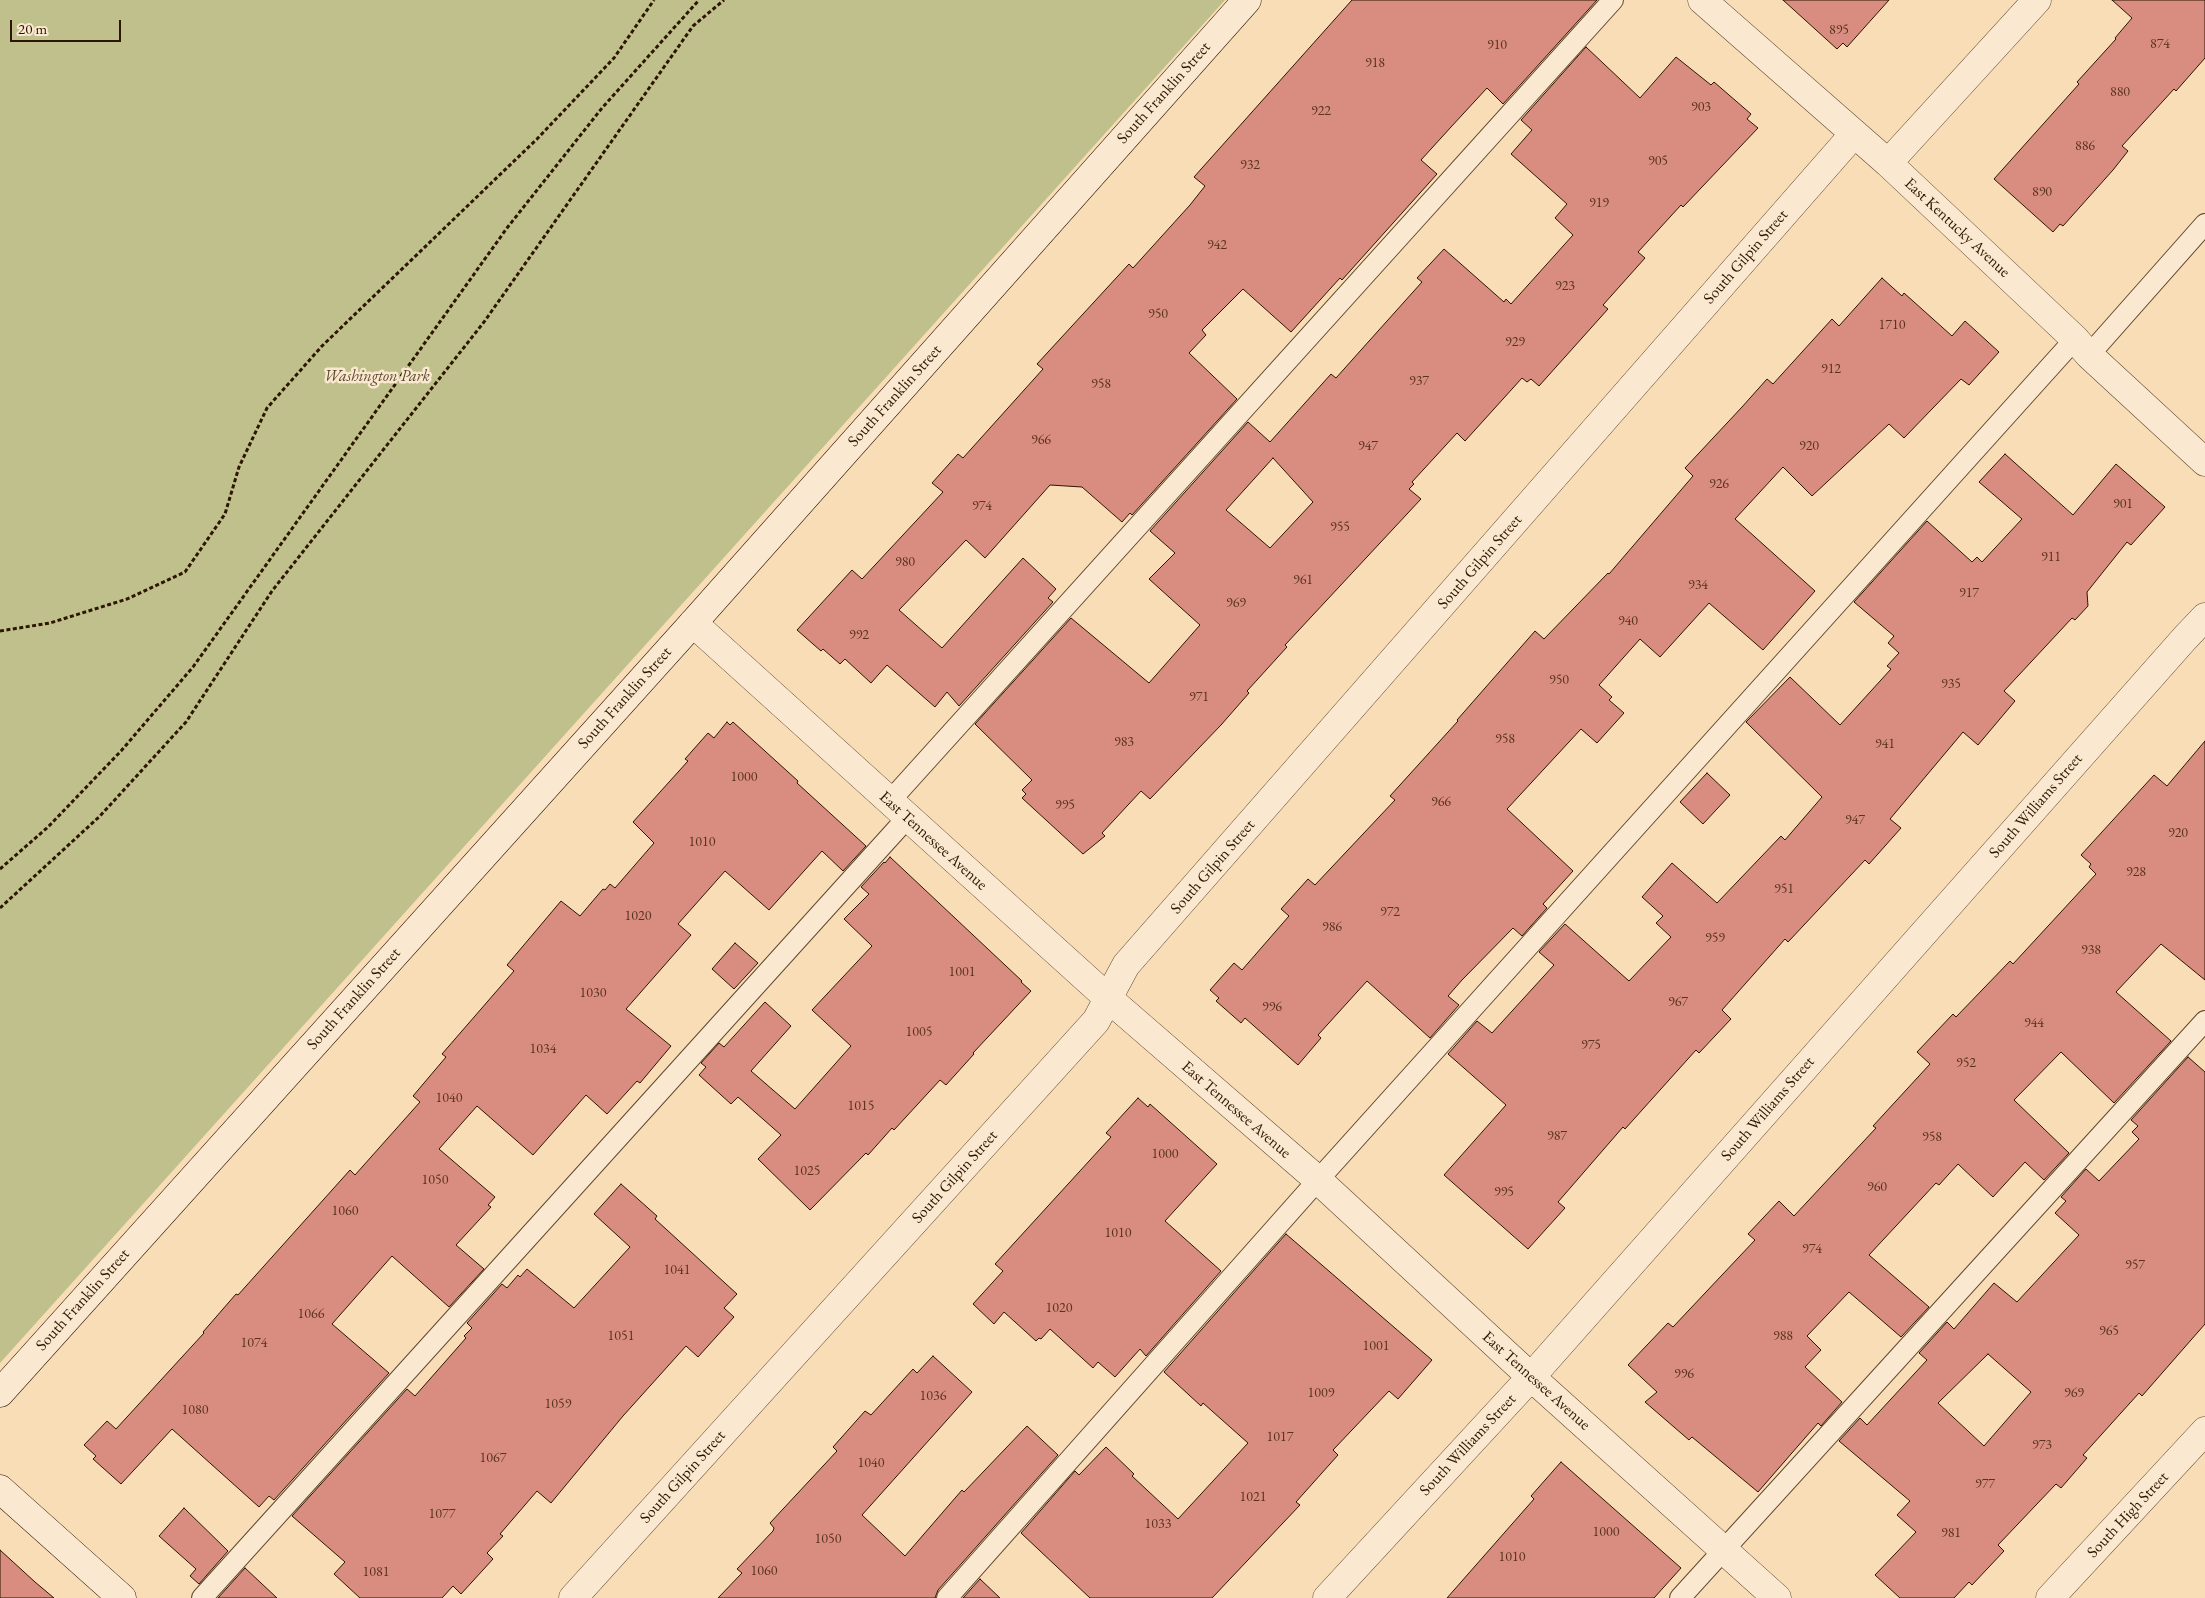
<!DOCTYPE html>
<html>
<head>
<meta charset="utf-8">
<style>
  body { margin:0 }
  #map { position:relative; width:2205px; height:1598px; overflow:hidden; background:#f8ddb6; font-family:"EB Garamond",serif }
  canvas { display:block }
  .scale { position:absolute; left:10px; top:20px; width:111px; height:22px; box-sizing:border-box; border:2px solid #2e1500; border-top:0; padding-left:6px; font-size:15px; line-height:18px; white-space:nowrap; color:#2e1500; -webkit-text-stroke:4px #fae9d0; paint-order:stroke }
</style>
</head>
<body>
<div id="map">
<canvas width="2205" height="1598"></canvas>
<div class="scale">20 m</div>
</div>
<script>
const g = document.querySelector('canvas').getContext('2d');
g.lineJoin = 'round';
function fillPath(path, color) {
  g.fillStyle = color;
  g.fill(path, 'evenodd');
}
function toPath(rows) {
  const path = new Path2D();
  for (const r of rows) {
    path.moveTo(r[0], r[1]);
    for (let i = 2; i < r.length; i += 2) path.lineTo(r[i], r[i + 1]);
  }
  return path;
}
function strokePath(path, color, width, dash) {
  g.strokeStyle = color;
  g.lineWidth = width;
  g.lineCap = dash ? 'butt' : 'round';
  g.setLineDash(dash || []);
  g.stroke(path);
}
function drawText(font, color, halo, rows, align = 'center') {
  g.font = font + ' "EB Garamond",serif';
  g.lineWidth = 5;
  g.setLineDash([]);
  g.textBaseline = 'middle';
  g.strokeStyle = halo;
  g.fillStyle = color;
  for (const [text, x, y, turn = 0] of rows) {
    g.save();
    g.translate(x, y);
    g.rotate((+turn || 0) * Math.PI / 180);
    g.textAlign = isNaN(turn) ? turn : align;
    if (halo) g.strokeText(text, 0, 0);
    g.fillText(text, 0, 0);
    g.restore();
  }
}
fillPath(toPath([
  [0,0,1225,0,0,1363]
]), '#bfc08c');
const building = toPath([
  [1352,0,1597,0,1503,104,1487,88,1451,127,1421,160,1437,174,1342,280,1340,278,1291,332,1243,289,1202,330,1206,335,1189,353,1237,399,1132,515,1130,513,1122,522,1082,487,1050,485,985,558,966,540,899,610,942,648,1023,558,1056,589,1048,598,1053,602,959,706,947,692,935,707,887,665,871,683,845,659,840,664,823,649,821,651,797,630,852,570,862,579,943,492,932,483,958,454,963,458,1043,369,1037,364,1129,264,1133,268,1190,205,1205,186,1194,177,1352,0],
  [1783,0,1889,0,1847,47,1843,43,1837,49,1783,0],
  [2112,0,2205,0,2205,58,2176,91,2174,89,2122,146,2128,151,2113,170,2063,226,2060,224,2053,232,1994,179,2079,84,2077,82,2116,39,2115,38,2132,18,2112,0],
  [1586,47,1640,98,1676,57,1711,85,1714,82,1751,114,1747,119,1758,128,1683,207,1681,205,1638,252,1645,258,1603,305,1608,309,1539,386,1531,379,1527,382,1522,378,1465,441,1457,433,1412,482,1414,484,1409,489,1421,499,1285,645,1287,647,1247,691,1249,693,1221,725,1150,799,1141,791,1102,833,1105,836,1083,854,1022,798,1026,794,1022,790,1032,780,975,724,1071,618,1149,683,1200,625,1149,579,1175,553,1150,531,1248,422,1270,442,1331,374,1336,378,1361,350,1422,282,1417,278,1444,249,1504,302,1506,299,1511,304,1573,235,1555,218,1567,204,1511,154,1532,130,1521,120,1586,47],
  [1273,458,1313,502,1270,548,1226,510,1273,458],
  [1882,278,1902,296,1904,293,1952,336,1965,321,1999,352,1969,385,1961,379,1904,438,1889,424,1812,496,1783,467,1735,519,1815,591,1763,650,1709,603,1660,657,1640,639,1599,685,1612,697,1609,700,1624,713,1597,743,1581,729,1507,809,1573,871,1543,904,1547,908,1522,936,1513,928,1462,980,1448,996,1459,1005,1430,1038,1367,981,1318,1035,1321,1038,1298,1065,1245,1018,1241,1023,1216,1001,1219,998,1210,990,1234,963,1242,970,1289,916,1281,909,1308,879,1315,885,1395,800,1390,796,1458,721,1457,720,1535,631,1544,639,1608,573,1609,574,1693,476,1685,468,1742,407,1767,379,1773,384,1832,319,1839,326,1882,278],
  [2005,454,2073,515,2116,464,2165,507,2131,545,2127,542,2087,592,2088,606,2075,620,2072,618,2004,691,2015,701,1978,745,1963,732,1890,819,1901,828,1869,864,1865,860,1788,942,1785,939,1722,1010,1731,1019,1699,1053,1696,1050,1625,1129,1623,1127,1558,1202,1565,1208,1528,1249,1444,1175,1506,1105,1448,1054,1477,1021,1492,1033,1554,965,1539,952,1565,924,1629,981,1671,937,1656,923,1663,916,1642,897,1672,863,1717,903,1781,836,1785,840,1822,797,1746,722,1790,677,1840,725,1891,669,1887,666,1899,653,1888,643,1894,636,1854,602,1927,521,1972,562,1977,557,1982,562,2022,519,1979,482,2005,454],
  [727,722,730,725,733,722,798,781,797,783,866,846,843,871,822,851,769,910,725,871,678,924,691,935,626,1009,671,1046,640,1083,637,1081,607,1114,586,1095,533,1155,477,1106,439,1149,495,1197,488,1205,491,1207,456,1245,484,1269,449,1307,392,1256,332,1324,389,1373,274,1500,269,1496,259,1507,172,1429,121,1484,93,1459,96,1456,84,1445,107,1421,116,1429,204,1333,203,1332,236,1294,238,1295,350,1170,355,1175,420,1102,413,1096,446,1057,442,1054,514,971,507,965,561,901,580,916,603,889,605,890,610,884,615,888,654,843,633,822,688,761,685,759,708,733,714,738,727,722],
  [2205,741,2205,980,2161,944,2116,992,2171,1041,2114,1103,2061,1052,2014,1100,2069,1153,2044,1180,2025,1162,1993,1197,1958,1164,1939,1185,1936,1183,1869,1255,1929,1307,1901,1337,1849,1292,1807,1336,1821,1350,1805,1367,1842,1402,1821,1426,1818,1423,1758,1492,1692,1437,1689,1440,1645,1402,1657,1392,1628,1365,1668,1323,1673,1327,1755,1240,1748,1234,1779,1201,1794,1216,1876,1128,1873,1126,1930,1064,1917,1052,1953,1014,1956,1017,2010,961,2013,964,2096,874,2089,867,2091,864,2081,855,2154,775,2167,786,2205,741],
  [1707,773,1730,795,1703,824,1680,802,1707,773],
  [890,857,1022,981,1021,982,1031,991,973,1053,974,1054,946,1085,940,1080,894,1130,892,1128,868,1155,866,1153,810,1210,758,1159,781,1135,738,1097,731,1104,699,1075,706,1067,701,1063,719,1043,724,1047,765,1002,791,1026,751,1071,795,1109,851,1046,812,1010,872,946,844,919,869,894,861,887,884,862,885,863,890,857],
  [735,943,758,963,734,989,712,969,735,943],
  [2188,1057,2205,1072,2205,1324,2142,1396,2139,1393,2083,1455,2087,1458,2061,1488,2056,1484,1998,1545,2004,1551,1972,1585,1969,1582,1954,1598,1900,1598,1875,1575,1916,1532,1897,1515,1910,1501,1839,1441,1860,1418,1867,1425,1927,1360,1919,1353,1947,1322,1954,1329,1994,1283,2017,1302,2079,1235,2055,1213,2066,1201,2061,1197,2086,1169,2099,1181,2139,1139,2132,1132,2138,1126,2131,1120,2188,1057],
  [1988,1354,2031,1392,1984,1446,1938,1403,1988,1354],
  [1138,1098,1148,1107,1150,1104,1217,1164,1165,1221,1221,1271,1146,1356,1140,1349,1115,1377,1098,1362,1093,1368,1050,1329,1041,1339,1039,1338,1036,1341,1004,1312,994,1324,973,1304,1003,1271,995,1264,1111,1137,1106,1133,1138,1098],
  [621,1184,657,1216,655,1219,737,1294,724,1308,734,1317,698,1357,686,1346,623,1416,551,1503,537,1491,500,1534,503,1536,487,1553,493,1559,461,1594,453,1586,442,1598,360,1598,334,1574,345,1562,292,1516,407,1389,415,1396,466,1338,464,1336,472,1328,467,1323,502,1284,507,1288,518,1275,520,1277,527,1269,574,1308,630,1247,594,1214,621,1184],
  [1286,1234,1432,1360,1398,1399,1389,1391,1333,1450,1338,1455,1296,1502,1300,1505,1212,1598,1090,1598,1021,1533,1075,1471,1079,1475,1106,1447,1134,1474,1132,1476,1178,1519,1248,1443,1203,1403,1201,1406,1164,1372,1286,1234],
  [933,1356,972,1392,862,1515,905,1556,962,1490,964,1492,1027,1426,1058,1455,938,1590,935,1598,718,1598,742,1573,737,1569,773,1531,774,1528,770,1523,837,1451,833,1447,865,1411,871,1415,913,1369,917,1373,933,1356],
  [1561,1462,1681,1568,1654,1598,1447,1598,1534,1499,1531,1496,1561,1462],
  [184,1508,228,1551,199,1584,190,1576,196,1569,159,1536,184,1508],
  [0,1550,35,1582,54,1598,0,1598,0,1550],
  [245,1568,277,1598,218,1598,245,1568],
  [980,1579,1000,1598,963,1598,980,1579]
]);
fillPath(building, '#d98c80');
strokePath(building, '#2e1500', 1);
const lane = toPath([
  [2089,355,2205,224],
  [889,802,1613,0],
  [202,1598,907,818],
  [947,1598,1318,1180,2075,339],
  [1680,1598,2205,1021]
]);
const street = toPath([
  [1702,0,1888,163,2075,339,2089,355,2205,462],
  [1888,163,2037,0],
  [693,623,1109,999,1318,1180,1531,1377,1777,1598],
  [573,1598,1096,1021,1126,965,1853,135],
  [1327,1598,1531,1377,2185,638,2205,617],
  [2050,1598,2205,1431]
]);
const secondary = toPath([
  [0,1393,693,623,1247,0],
  [0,1489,122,1598]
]);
strokePath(lane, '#60472e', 22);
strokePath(street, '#60472e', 29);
strokePath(secondary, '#2e1500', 29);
strokePath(toPath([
  [0,631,50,623,127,599,185,572,225,514,239,467,267,408,322,346,537,139,614,58,654,0],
  [0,869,48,827,121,751,193,667,507,228,602,108,699,0],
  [0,908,100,816,186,722,272,591,484,322,693,26,724,0]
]), '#2e1500', 3, [4, 2.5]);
strokePath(lane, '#fae9d0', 20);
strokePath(street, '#fae9d0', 28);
strokePath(secondary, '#fae9d0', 28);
drawText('14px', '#593320', null, [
  ["895",1839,30],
  ["874",2160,44],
  ["910",1497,45],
  ["918",1375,63],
  ["880",2120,92],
  ["903",1701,107],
  ["922",1321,111],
  ["886",2085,146],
  ["905",1658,161],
  ["932",1250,165],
  ["890",2042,192],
  ["919",1599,203],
  ["942",1217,245],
  ["923",1565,286],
  ["950",1158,314],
  ["1710",1892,325],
  ["929",1515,342],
  ["912",1831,369],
  ["937",1419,381],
  ["958",1101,384],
  ["966",1041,440],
  ["947",1368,446],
  ["920",1809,446],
  ["926",1719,484],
  ["901",2123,504],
  ["974",982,506],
  ["955",1340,527],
  ["911",2051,557],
  ["980",905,562],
  ["961",1303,580],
  ["934",1698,585],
  ["917",1969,593],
  ["969",1236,603],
  ["940",1628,621],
  ["992",859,635],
  ["950",1559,680],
  ["935",1951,684],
  ["971",1199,697],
  ["958",1505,739],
  ["983",1124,742],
  ["941",1885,744],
  ["1000",744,777],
  ["966",1441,802],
  ["995",1065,805],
  ["947",1855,820],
  ["920",2178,833],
  ["1010",702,842],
  ["928",2136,872],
  ["951",1784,889],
  ["972",1390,912],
  ["1020",638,916],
  ["986",1332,927],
  ["959",1715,938],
  ["938",2091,950],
  ["1001",962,972],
  ["1030",593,993],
  ["967",1678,1002],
  ["996",1272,1007],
  ["944",2034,1023],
  ["1005",919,1032],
  ["975",1591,1045],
  ["1034",543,1049],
  ["952",1966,1063],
  ["1040",449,1098],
  ["1015",861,1106],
  ["987",1557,1136],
  ["958",1932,1137],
  ["1000",1165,1154],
  ["1025",807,1171],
  ["1050",435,1180],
  ["960",1877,1187],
  ["995",1504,1192],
  ["1060",345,1211],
  ["1010",1118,1233],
  ["974",1812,1249],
  ["957",2135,1265],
  ["1041",677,1270],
  ["1020",1059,1308],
  ["1066",311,1314],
  ["965",2109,1331],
  ["1051",621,1336],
  ["988",1783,1336],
  ["1074",254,1343],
  ["1001",1376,1346],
  ["996",1684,1374],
  ["1009",1321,1393],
  ["969",2074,1393],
  ["1036",933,1396],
  ["1059",558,1404],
  ["1080",195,1410],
  ["1017",1280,1437],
  ["973",2042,1445],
  ["1067",493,1458],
  ["1040",871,1463],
  ["977",1985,1484],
  ["1021",1253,1497],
  ["1077",442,1514],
  ["1033",1158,1524],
  ["1000",1606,1532],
  ["981",1951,1533],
  ["1050",828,1539],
  ["1010",1512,1557],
  ["1060",764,1571],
  ["1081",376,1572]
]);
drawText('16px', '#2e1500', '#fae9d0', [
  ["South Franklin Street",1164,93,-48],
  ["East Kentucky Avenue",1957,228,43],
  ["South Gilpin Street",1746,257,-49],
  ["South Franklin Street",895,396,-48],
  ["South Gilpin Street",1480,562,-49],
  ["South Franklin Street",625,698,-48],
  ["South Williams Street",2036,806,-49],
  ["East Tennessee Avenue",933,841,42],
  ["South Gilpin Street",1213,867,-49],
  ["South Franklin Street",354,999,-48],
  ["South Williams Street",1768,1109,-49],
  ["East Tennessee Avenue",1236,1110,41],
  ["South Gilpin Street",955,1177,-48],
  ["South Franklin Street",83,1300,-48],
  ["East Tennessee Avenue",1536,1381,42],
  ["South Williams Street",1468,1445,-47],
  ["South Gilpin Street",683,1477,-48],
  ["South High Street",2128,1515,-47]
]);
drawText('italic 16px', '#5a482a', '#fae9d0', [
  ["Washington Park",377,377]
]);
</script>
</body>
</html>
